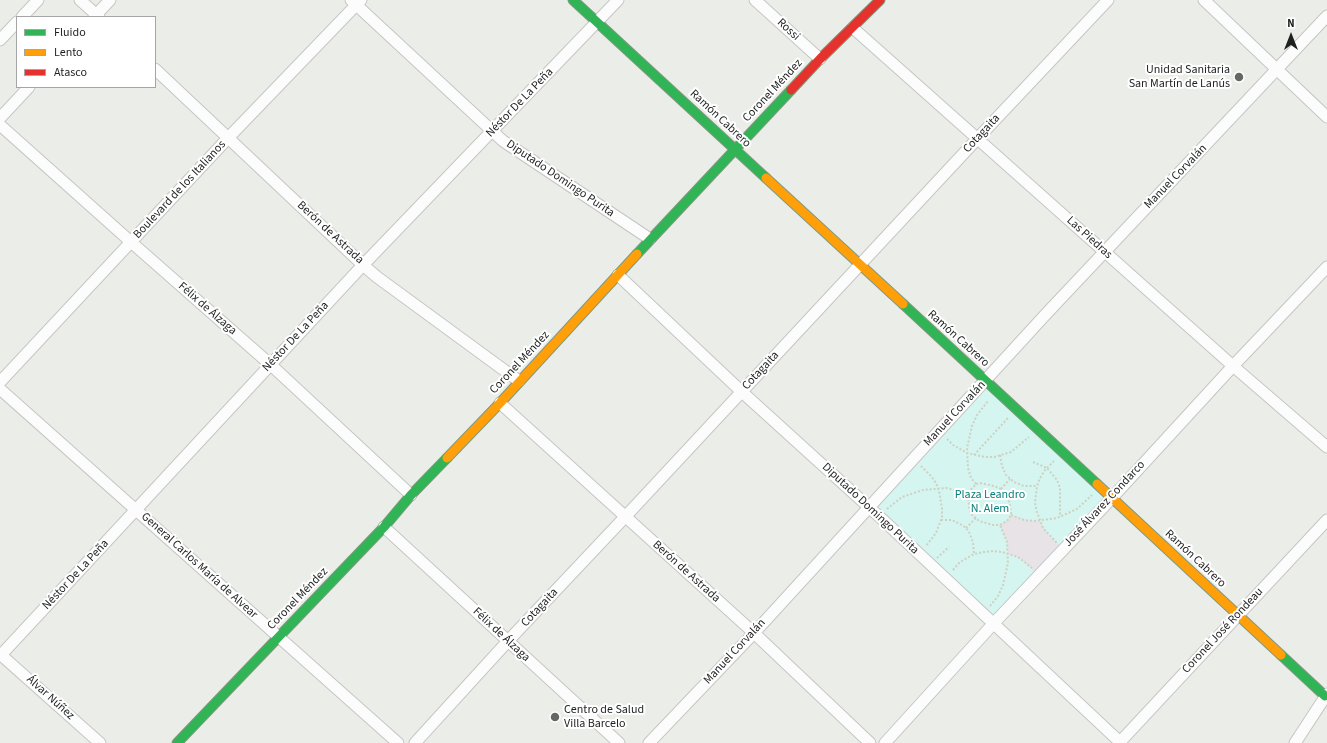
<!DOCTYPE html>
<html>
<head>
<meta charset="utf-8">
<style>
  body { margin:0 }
  #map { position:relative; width:1327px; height:743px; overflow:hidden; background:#ebeee8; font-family:"Source Sans 3",sans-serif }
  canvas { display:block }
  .legend { position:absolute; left:16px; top:16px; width:140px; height:72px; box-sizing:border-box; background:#fff; border:1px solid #a5a5a5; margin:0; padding:5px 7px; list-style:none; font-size:12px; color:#1f1f1f }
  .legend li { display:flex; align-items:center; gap:8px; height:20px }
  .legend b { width:20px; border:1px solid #a5a5a5 }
  .north { position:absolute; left:1271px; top:16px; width:40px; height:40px; -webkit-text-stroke:3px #fff; paint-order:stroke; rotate:0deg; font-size:11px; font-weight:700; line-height:16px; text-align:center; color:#1f1f1f }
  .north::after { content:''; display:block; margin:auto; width:14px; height:18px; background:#1f1f1f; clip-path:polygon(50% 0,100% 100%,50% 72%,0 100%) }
</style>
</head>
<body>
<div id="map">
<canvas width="1327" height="743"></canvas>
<ul class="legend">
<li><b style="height:5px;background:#30b455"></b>Fluido</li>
<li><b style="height:5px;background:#ff9f0a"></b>Lento</li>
<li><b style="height:5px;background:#e5322d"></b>Atasco</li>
</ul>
<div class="north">N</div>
</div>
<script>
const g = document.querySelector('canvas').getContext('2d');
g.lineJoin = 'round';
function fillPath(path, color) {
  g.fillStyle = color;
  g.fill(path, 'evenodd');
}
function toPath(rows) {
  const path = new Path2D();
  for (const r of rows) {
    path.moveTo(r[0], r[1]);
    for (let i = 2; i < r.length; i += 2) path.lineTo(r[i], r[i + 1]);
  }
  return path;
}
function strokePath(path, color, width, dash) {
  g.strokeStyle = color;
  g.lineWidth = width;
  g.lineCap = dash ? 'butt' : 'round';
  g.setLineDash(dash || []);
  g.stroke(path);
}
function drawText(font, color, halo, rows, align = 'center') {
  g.font = font + ' "Source Sans 3",sans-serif';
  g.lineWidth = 4;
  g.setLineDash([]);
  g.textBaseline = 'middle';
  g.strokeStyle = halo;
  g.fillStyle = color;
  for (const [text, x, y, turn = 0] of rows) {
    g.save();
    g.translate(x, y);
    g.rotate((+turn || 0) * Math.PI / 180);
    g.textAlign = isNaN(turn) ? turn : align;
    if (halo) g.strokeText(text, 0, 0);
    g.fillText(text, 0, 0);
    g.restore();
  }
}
fillPath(toPath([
  [986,381,1111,499,994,623,869,508]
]), '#d5f5f0');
fillPath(toPath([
  [1011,515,1024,520,1040,521,1048,535,1059,545,1034,572,1025,562,1018,557,1008,553,1007,542,1000,525,1007,521]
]), '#e7e3e7');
const street = toPath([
  [80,0,99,17],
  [351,0,503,141,650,239],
  [755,0,820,59],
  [1204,0,1327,117],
  [22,17,38,0],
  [94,17,110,0],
  [853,28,1233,366,1327,447],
  [0,40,17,22],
  [155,69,363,265,377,277,519,381],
  [0,118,29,87],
  [0,125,131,242,271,365,411,495],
  [618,275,742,392,882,519,1121,743],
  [0,382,229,137,361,0],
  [0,389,398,743],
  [500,403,754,633,870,743],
  [384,527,619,743],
  [0,654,100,743],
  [0,656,363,265,618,0],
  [415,743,508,641,625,517,978,138,1108,0],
  [649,743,754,633,1046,314,1327,16],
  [885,743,994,623,1111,499,1233,366,1327,267],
  [1119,743,1327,520],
  [1295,743,1327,694]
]);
const fast = toPath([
  [573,0,766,178],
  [637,254,791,90],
  [903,304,1097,484],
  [1281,655,1325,696],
  [177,743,384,527,411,495,447,458]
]);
const slow = toPath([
  [766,178,903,304],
  [447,458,500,403,637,254],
  [1097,484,1281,655]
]);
const jam = toPath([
  [791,90,820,59,880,0]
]);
strokePath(street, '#c5c6c4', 13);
strokePath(fast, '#819980', 11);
strokePath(slow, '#819980', 11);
strokePath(jam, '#819980', 11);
strokePath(toPath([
  [947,439,953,445,967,453,985,457,994,457,1011,452,1029,437],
  [974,455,1008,418],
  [1000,455,1002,466,1006,475,1014,482,1024,486,1037,486],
  [1054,461,1045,470,1040,478,1037,486,1035,503,1037,512,1043,528,1057,543],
  [1033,462,1047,468,1057,480,1060,488,1060,517],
  [921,466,931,476,936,483,939,491,942,508,942,517,936,533,926,546],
  [980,483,994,486,1001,489,1008,497,1011,511,1011,515,1007,521,1000,525,993,525,979,521,971,514,969,507,968,493,976,484,980,483],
  [976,484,971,478,968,468,967,448,972,426,977,415,988,401],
  [1001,489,1010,479],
  [887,509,902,497,923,490,946,488,968,493],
  [1011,515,1024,520,1034,521,1057,518,1077,509,1092,495],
  [941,520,952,520,962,525,966,528,969,532,973,542,974,554],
  [966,528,976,518],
  [937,558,949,547],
  [953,570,960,562,974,554,984,552,993,551,1002,552,1018,557,1032,568],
  [990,606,998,596,1003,585,1008,563,1007,542,1000,525]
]), '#cfd0c1', 2, [2, 2]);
strokePath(street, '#fcfcfc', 11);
strokePath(fast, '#30b455', 9);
strokePath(slow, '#ff9f0a', 9);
strokePath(jam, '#e5322d', 9);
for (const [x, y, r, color] of [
  [1239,77,5,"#666765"],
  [555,717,5,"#666765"]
]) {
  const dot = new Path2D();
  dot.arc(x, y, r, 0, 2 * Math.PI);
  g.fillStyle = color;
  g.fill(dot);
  strokePath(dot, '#fff', 1.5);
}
drawText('12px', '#1f1f1f', '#fff', [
  ["Rossi",788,30,43],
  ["Coronel Méndez",773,91,-47],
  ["Néstor De La Peña",520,103,-46],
  ["Ramón Cabrero",720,119,43],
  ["Cotagaita",982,134,-47],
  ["Manuel Corvalán",1176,177,-46],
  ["Diputado Domingo Purita",560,179,34],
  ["Boulevard de los Italianos",180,190,-47],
  ["Berón de Astrada",330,233,43],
  ["Las Piedras",1089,238,42],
  ["Félix de Álzaga",207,309,41],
  ["Néstor De La Peña",296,337,-47],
  ["Ramón Cabrero",958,339,42],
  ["Coronel Méndez",520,363,-47],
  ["Cotagaita",761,371,-47],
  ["Manuel Corvalán",955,414,-47],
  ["José Álvarez Condarco",1105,504,-47],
  ["Diputado Domingo Purita",870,509,43],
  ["Ramón Cabrero",1195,559,43],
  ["General Carlos María de Alvear",199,566,42],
  ["Berón de Astrada",686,572,42],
  ["Néstor De La Peña",76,575,-47],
  ["Coronel Méndez",298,599,-46],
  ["Cotagaita",540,608,-47],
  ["Coronel José Rondeau",1223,631,-47],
  ["Félix de Álzaga",501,635,43],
  ["Manuel Corvalán",735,652,-47],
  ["Álvar Núñez",50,698,42]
]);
drawText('12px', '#1f1f1f', '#fff', [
  ["Unidad Sanitaria",1230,70],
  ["San Martín de Lanús",1230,84],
  ["Centro de Salud",564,710,"left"],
  ["Villa Barcelo",564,724,"left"]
], 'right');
drawText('12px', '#0b807b', '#fff', [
  ["Plaza Leandro",990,495],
  ["N. Alem",990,509]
]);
</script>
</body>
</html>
